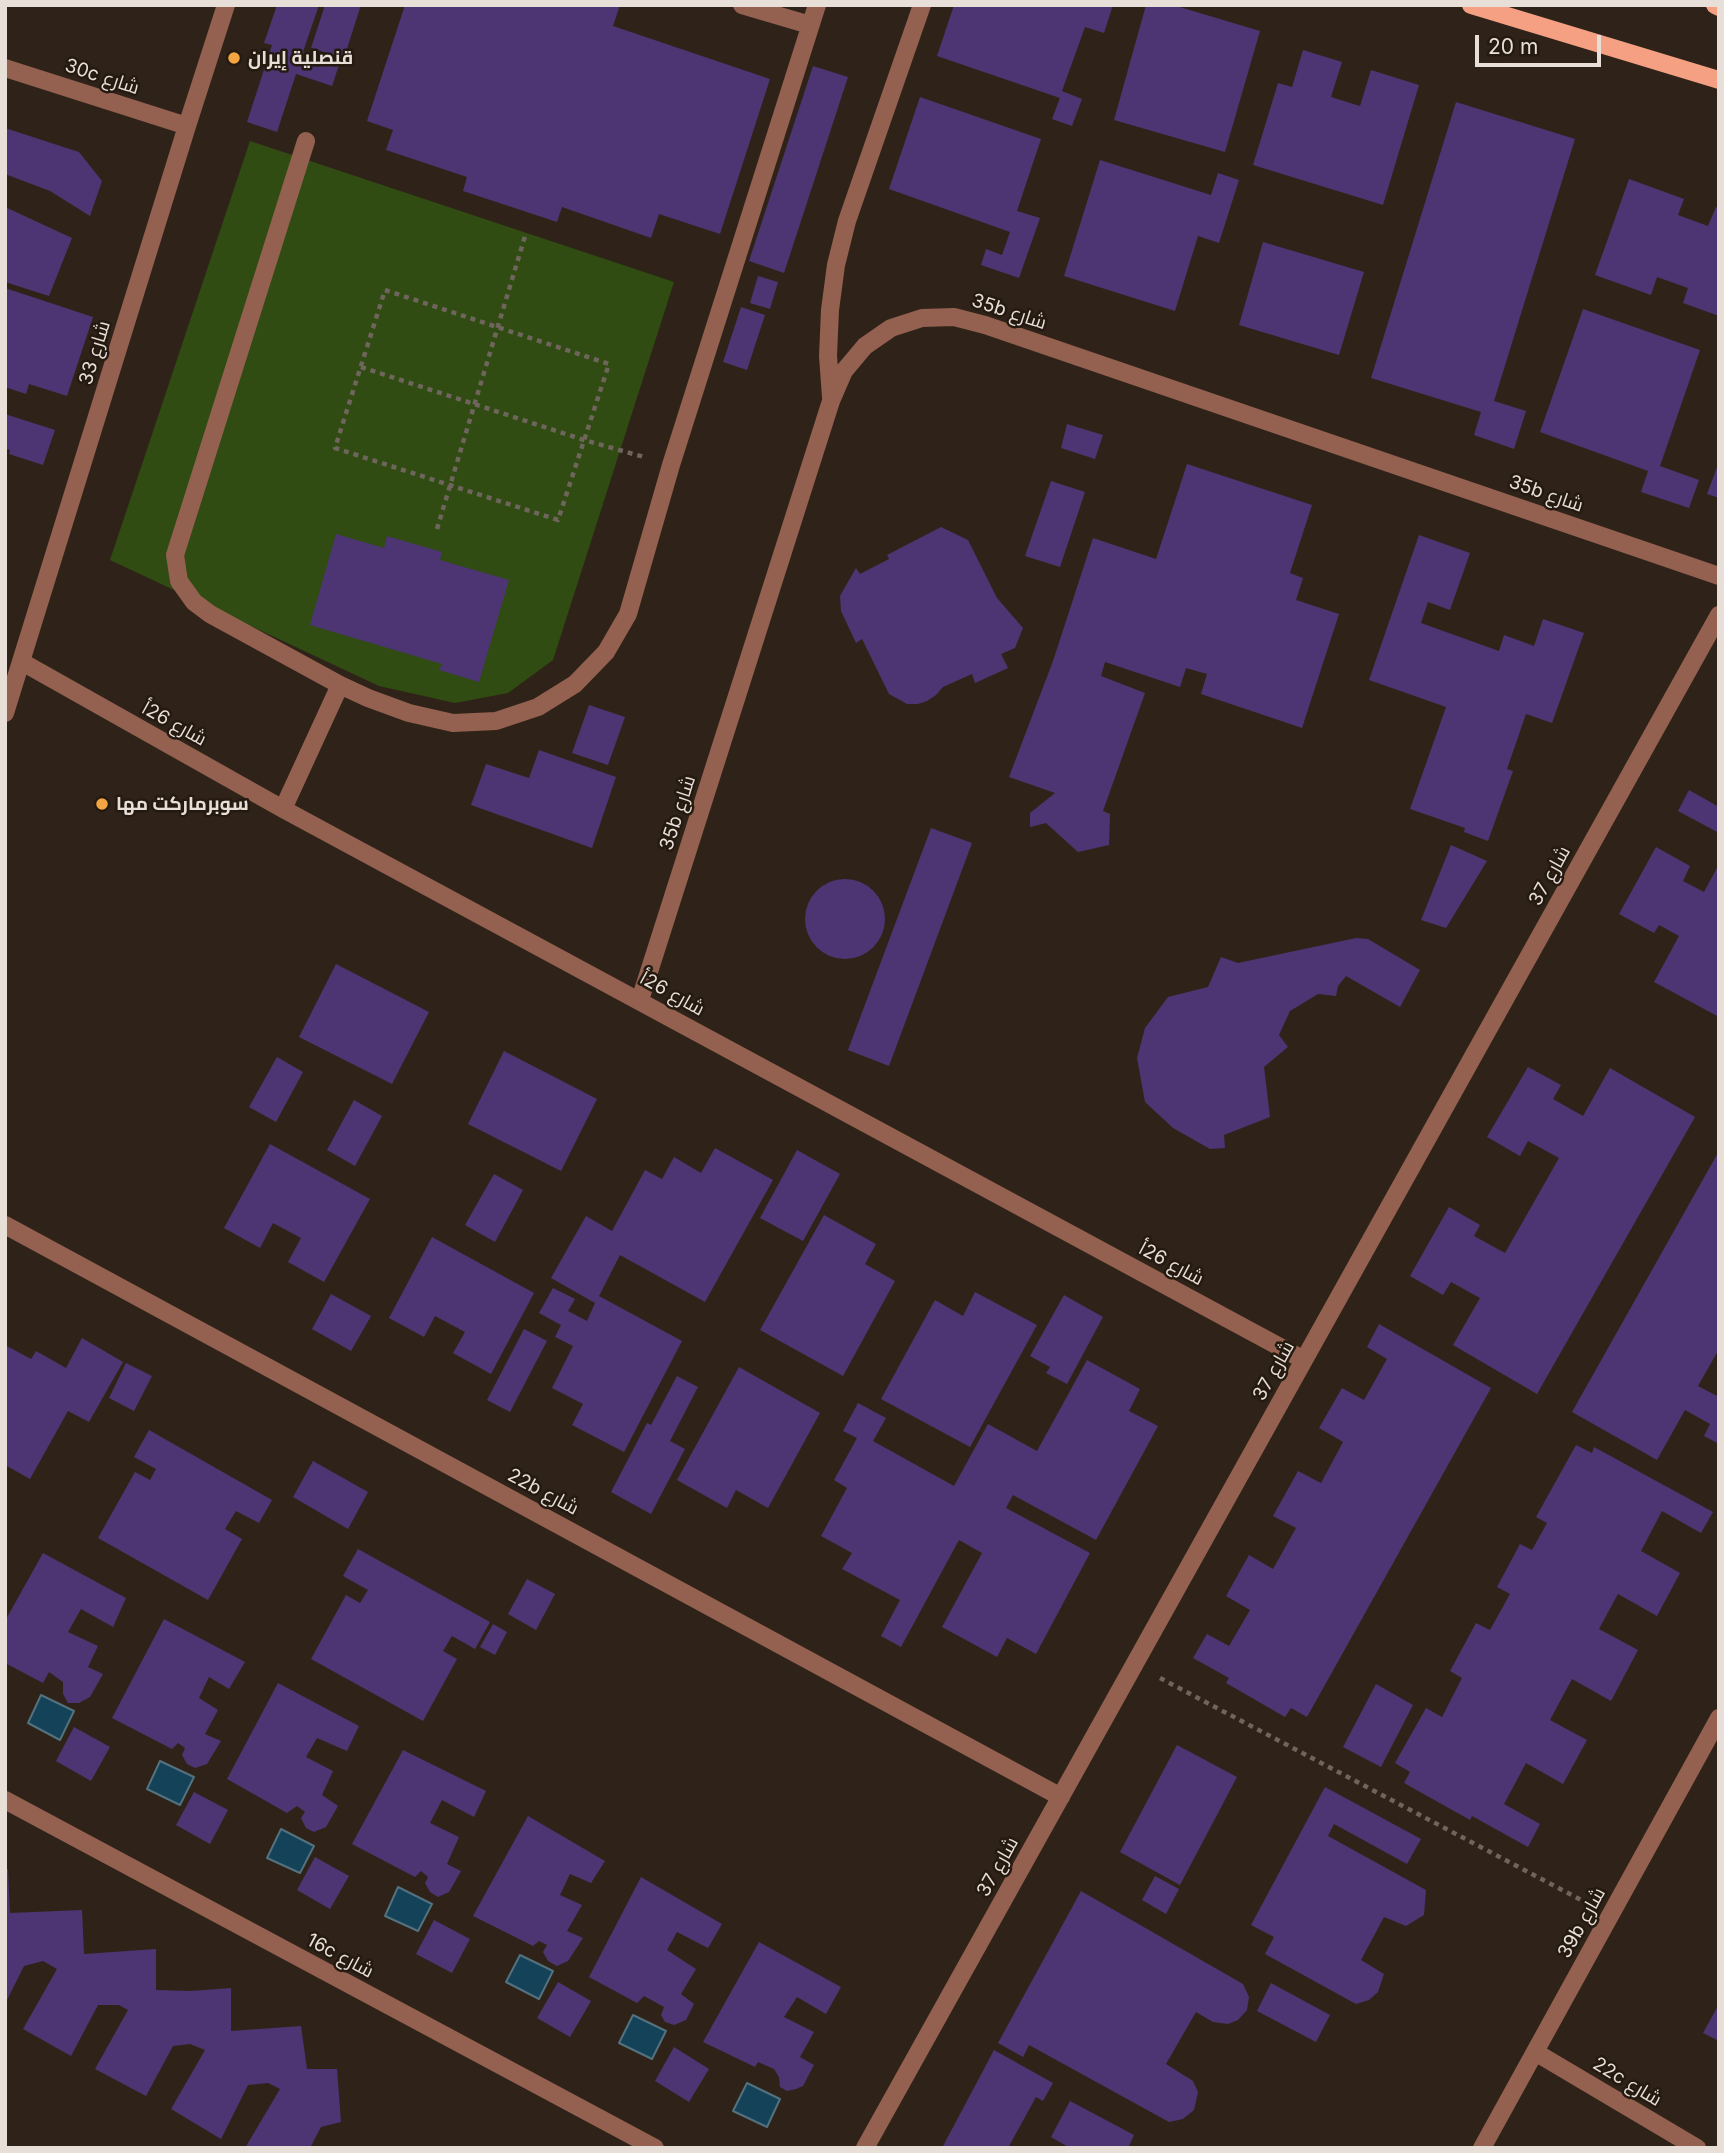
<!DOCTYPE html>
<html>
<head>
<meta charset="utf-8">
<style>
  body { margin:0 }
  #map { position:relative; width:1724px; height:2153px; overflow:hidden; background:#2f2319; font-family:Inter,sans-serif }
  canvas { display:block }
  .frame { position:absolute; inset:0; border:7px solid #e7dfd8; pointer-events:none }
  .scale { position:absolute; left:1475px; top:35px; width:126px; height:32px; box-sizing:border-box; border:4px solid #e7dfd8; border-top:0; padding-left:9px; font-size:21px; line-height:24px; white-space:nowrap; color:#e7dfd8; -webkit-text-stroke:5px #251a10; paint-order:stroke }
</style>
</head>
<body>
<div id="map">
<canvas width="1724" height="2153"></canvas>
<div class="frame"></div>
<div class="scale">20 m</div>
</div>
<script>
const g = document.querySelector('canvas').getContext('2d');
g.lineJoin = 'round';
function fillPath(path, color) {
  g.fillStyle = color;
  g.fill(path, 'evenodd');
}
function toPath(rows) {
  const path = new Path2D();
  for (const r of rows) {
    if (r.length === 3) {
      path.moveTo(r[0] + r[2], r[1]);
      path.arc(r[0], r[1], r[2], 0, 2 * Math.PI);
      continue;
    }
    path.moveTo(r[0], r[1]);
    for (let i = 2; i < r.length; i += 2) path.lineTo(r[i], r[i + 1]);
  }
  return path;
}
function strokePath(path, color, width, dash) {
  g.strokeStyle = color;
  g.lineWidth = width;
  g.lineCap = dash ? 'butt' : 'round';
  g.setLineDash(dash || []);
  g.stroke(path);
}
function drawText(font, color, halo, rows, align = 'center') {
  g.font = font + ' Inter,Cairo,sans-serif';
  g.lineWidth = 5;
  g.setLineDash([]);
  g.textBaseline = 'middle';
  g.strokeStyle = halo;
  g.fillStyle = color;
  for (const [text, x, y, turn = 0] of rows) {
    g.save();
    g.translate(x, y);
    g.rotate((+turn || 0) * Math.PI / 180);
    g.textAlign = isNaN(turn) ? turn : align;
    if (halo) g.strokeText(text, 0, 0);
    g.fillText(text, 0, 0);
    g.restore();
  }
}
fillPath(toPath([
  [250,141,674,282,553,660,508,693,455,703,379,686,110,560]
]), '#304c13');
const water = toPath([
  [41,1695,74,1711,60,1740,28,1723,41,1695],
  [160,1761,194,1777,180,1805,147,1789,160,1761],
  [281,1829,314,1846,300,1873,267,1858,281,1829],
  [398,1887,432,1904,418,1931,385,1916,398,1887],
  [520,1955,553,1971,539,1999,506,1982,520,1955],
  [633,2015,666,2031,652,2059,619,2043,633,2015],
  [747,2083,780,2099,767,2127,733,2111,747,2083]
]);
fillPath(water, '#144258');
strokePath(water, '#53717e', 2);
fillPath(toPath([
  [277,5,319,5,303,52,339,65,332,86,296,74,277,132,247,122,272,45,264,43],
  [325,5,361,5,344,58,311,48],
  [405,5,620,5,613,26,770,79,720,234,659,214,651,238,562,207,557,222,463,191,467,177,386,150,393,130,367,121],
  [954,5,1113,5,1104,33,1085,27,1062,91,1082,99,1072,126,1052,119,1060,98,937,56],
  [1146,5,1173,5,1260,31,1225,152,1114,120],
  [1303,50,1342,62,1331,97,1360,106,1371,70,1419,85,1383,205,1253,165,1278,83,1292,87],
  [813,66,848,77,784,273,749,261],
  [920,97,1041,139,1017,211,1040,218,1019,278,981,265,986,249,1002,255,1010,232,889,189],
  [1456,102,1575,139,1494,401,1526,411,1514,449,1474,435,1481,412,1371,378],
  [5,128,79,152,102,181,90,216,50,191,5,174],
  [1100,160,1211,195,1218,173,1239,180,1219,243,1198,236,1175,311,1064,276],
  [1629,179,1684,199,1678,215,1708,226,1716,207,1719,208,1719,316,1683,303,1688,288,1657,277,1651,295,1595,275],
  [5,207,72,238,49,296,5,282],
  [1263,242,1364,272,1339,355,1239,325],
  [758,276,778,282,770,309,750,303],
  [5,288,93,317,67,396,29,384,26,394,5,387],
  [741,307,765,315,747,370,723,362],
  [1583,309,1700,350,1660,466,1699,480,1689,508,1641,492,1648,471,1540,432],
  [5,414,55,430,43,465,9,454,10,450,5,449],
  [1067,424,1103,435,1095,459,1061,448],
  [1719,462,1719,498,1707,494],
  [1187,464,1312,505,1290,573,1303,578,1296,600,1339,614,1302,728,1201,694,1207,674,1186,668,1180,687,1105,662,1101,676,1145,693,1103,811,1110,814,1109,845,1078,852,1046,823,1030,827,1030,813,1055,793,1009,777,1053,661,1093,538,1156,559],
  [1051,481,1085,492,1060,567,1025,556],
  [941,527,968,540,997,598,1023,628,1015,648,1001,654,1008,668,975,683,972,674,943,687,936,695,927,701,918,704,907,704,889,694,862,639,856,643,841,611,840,596,856,568,860,574,889,559,887,555],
  [336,534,384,548,387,536,442,552,440,560,509,580,479,682,439,670,442,664,310,625],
  [1419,535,1470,553,1450,610,1428,602,1421,623,1499,651,1504,635,1534,646,1543,619,1584,633,1552,723,1526,714,1507,769,1513,771,1488,841,1464,832,1465,828,1410,809,1446,707,1369,680],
  [589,705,625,717,608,765,572,753],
  [539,750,616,777,592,848,471,805,486,764,529,778],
  [1689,790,1719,807,1719,833,1678,811],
  [931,828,972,843,889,1066,848,1050],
  [1451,845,1487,861,1446,928,1421,920],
  [1656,847,1690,866,1683,881,1704,892,1719,864,1719,1017,1654,982,1679,936,1659,925,1654,933,1619,914],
  [845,919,40],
  [1356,938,1368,939,1420,970,1400,1007,1346,976,1338,986,1336,996,1318,994,1290,1011,1279,1035,1288,1047,1264,1067,1270,1117,1224,1135,1225,1148,1210,1149,1173,1128,1145,1102,1137,1058,1145,1028,1168,997,1208,987,1221,957,1238,963],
  [336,964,429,1012,392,1084,299,1037],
  [504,1051,597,1099,561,1171,468,1124],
  [277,1057,303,1072,276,1122,249,1107],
  [1528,1067,1561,1085,1553,1099,1583,1116,1610,1068,1695,1117,1537,1394,1453,1345,1480,1298,1451,1282,1443,1295,1410,1276,1449,1207,1480,1225,1474,1236,1505,1253,1559,1158,1528,1141,1520,1156,1487,1137],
  [354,1100,382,1116,355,1166,327,1150],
  [270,1144,370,1199,324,1282,288,1262,301,1238,273,1223,260,1248,224,1228],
  [715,1148,773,1180,705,1302,620,1255,599,1296,682,1341,624,1452,572,1425,583,1404,552,1388,573,1346,555,1337,561,1325,539,1313,553,1288,575,1299,568,1311,587,1321,595,1303,551,1278,586,1216,612,1231,645,1170,662,1179,674,1157,701,1173],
  [797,1150,840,1174,803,1241,760,1218],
  [1719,1151,1719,1349,1698,1386,1719,1397,1719,1444,1704,1436,1710,1424,1685,1410,1657,1460,1572,1412],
  [494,1174,523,1190,495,1242,465,1225],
  [824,1215,876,1244,865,1264,895,1281,843,1376,760,1330],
  [432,1237,534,1293,491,1374,453,1353,465,1332,435,1316,424,1337,389,1318],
  [975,1292,1037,1325,970,1447,881,1399,935,1300,963,1316],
  [331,1294,371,1316,351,1351,312,1329],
  [1064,1295,1103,1317,1067,1384,1046,1373,1050,1367,1030,1356],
  [1379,1324,1491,1388,1307,1717,1291,1708,1285,1717,1226,1683,1229,1678,1193,1658,1207,1634,1229,1646,1250,1610,1226,1596,1249,1555,1273,1569,1296,1528,1273,1516,1298,1471,1321,1483,1343,1442,1319,1428,1342,1388,1364,1400,1387,1359,1367,1347],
  [524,1329,547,1341,510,1412,487,1400],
  [82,1338,123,1362,89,1422,68,1411,30,1479,5,1465,5,1345,31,1359,36,1351,66,1368],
  [1087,1360,1140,1389,1129,1411,1158,1426,1096,1540,1013,1495,1006,1508,1090,1553,1036,1654,1007,1638,997,1657,942,1627,982,1553,959,1540,901,1647,881,1636,900,1600,842,1569,852,1553,821,1536,847,1488,834,1480,857,1438,843,1431,858,1403,886,1418,873,1441,954,1486,988,1424,1037,1451],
  [126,1363,152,1376,134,1411,109,1398],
  [739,1367,820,1413,768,1508,736,1490,727,1508,677,1480],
  [677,1376,698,1387,670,1441,685,1449,651,1514,611,1492,647,1423,651,1425],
  [149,1430,272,1500,259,1523,236,1511,225,1529,242,1539,208,1600,98,1538,135,1472,150,1480,156,1469,134,1457],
  [1576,1445,1592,1453,1594,1447,1713,1512,1701,1533,1662,1511,1641,1551,1680,1573,1657,1616,1618,1594,1599,1629,1638,1650,1611,1701,1572,1679,1550,1720,1587,1740,1563,1784,1526,1763,1504,1804,1540,1824,1528,1847,1472,1816,1470,1820,1404,1783,1410,1772,1395,1763,1426,1708,1442,1717,1462,1678,1450,1671,1476,1623,1490,1630,1510,1594,1497,1587,1520,1544,1532,1550,1547,1523,1536,1517],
  [313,1461,368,1492,348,1529,293,1497],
  [358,1549,490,1622,475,1649,452,1636,443,1651,457,1659,423,1721,311,1659,346,1595,360,1603,368,1590,343,1576],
  [43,1553,126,1598,113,1627,81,1609,68,1632,98,1646,88,1667,103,1674,90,1697,79,1703,68,1703,63,1694,63,1682,49,1672,43,1683,5,1663,5,1621],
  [527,1579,555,1594,536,1630,508,1614],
  [164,1619,245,1662,229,1689,209,1677,199,1698,218,1710,205,1734,221,1741,207,1764,195,1768,187,1764,182,1755,185,1748,178,1743,172,1749,112,1718],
  [493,1624,507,1632,495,1655,480,1647],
  [278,1683,359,1726,347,1751,317,1738,306,1757,333,1771,322,1795,338,1806,326,1827,314,1832,306,1828,301,1818,305,1812,297,1806,287,1813,227,1779],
  [1376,1684,1413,1705,1381,1767,1343,1747],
  [74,1727,110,1747,91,1781,56,1761],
  [1177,1745,1237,1777,1180,1885,1120,1852],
  [403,1750,486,1791,474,1817,442,1800,430,1823,459,1837,447,1864,461,1871,449,1892,438,1897,430,1892,425,1883,428,1877,421,1871,415,1877,352,1844],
  [1325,1787,1421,1839,1407,1864,1334,1824,1328,1836,1426,1890,1424,1915,1406,1926,1384,1917,1361,1960,1384,1974,1378,1992,1369,2000,1356,2004,1265,1954,1274,1937,1251,1925],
  [194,1792,228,1810,210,1844,176,1825],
  [528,1816,605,1861,591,1883,570,1874,560,1895,582,1905,567,1931,583,1938,568,1961,557,1966,548,1961,543,1952,547,1945,539,1941,533,1946,473,1916],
  [315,1857,349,1876,330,1909,297,1890],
  [5,1869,8,1869,10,1913,82,1910,84,1954,156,1949,156,1990,191,1991,231,1988,231,2031,301,2026,307,2069,337,2069,341,2122,321,2127,310,2148,245,2148,280,2089,268,2083,248,2085,221,2139,171,2109,205,2050,190,2044,173,2046,146,2096,95,2069,128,2010,119,2005,98,2005,71,2056,23,2029,57,1969,43,1961,24,1966,5,2004],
  [1155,1876,1179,1889,1166,1914,1142,1900],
  [641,1877,722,1924,708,1948,677,1932,667,1950,696,1969,681,1994,694,2004,686,2020,674,2025,665,2022,661,2015,664,2007,644,1996,637,2003,589,1977],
  [1081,1891,1243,1984,1249,1997,1247,2010,1238,2020,1228,2024,1213,2022,1196,2012,1166,2064,1193,2081,1198,2092,1194,2110,1183,2119,1169,2122,1029,2045,1023,2057,998,2043],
  [434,1920,470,1939,452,1973,416,1954],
  [759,1942,841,1987,826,2014,797,1997,784,2017,814,2032,800,2057,814,2065,803,2086,796,2089,787,2091,780,2087,779,2077,774,2069,758,2062,755,2067,703,2042],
  [558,1982,591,2001,570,2037,537,2018],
  [1271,1983,1330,2015,1316,2042,1257,2011],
  [1719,2004,1719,2041,1703,2033],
  [674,2047,709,2069,689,2102,655,2081],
  [994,2050,1053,2083,1043,2101,1036,2097,1008,2148,942,2148],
  [1070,2101,1134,2135,1128,2148,1070,2148,1051,2137]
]), '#4c3572');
strokePath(toPath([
  [385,290,609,364,558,520,335,448,385,290],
  [361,367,584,440,644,457],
  [437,529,526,233],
  [1160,1678,1585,1902]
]), '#6f655c', 4.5, [5, 5]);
strokePath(toPath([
  [742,5,810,25],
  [5,68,187,126],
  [306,141,175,555,179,581,194,602,210,614,340,685,368,698,409,713,453,723,496,721,538,707,575,684,606,652,628,614,671,465,817,5],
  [831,397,828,356,830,310,836,265,847,221,922,5],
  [22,662,283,809,1304,1360],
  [5,713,187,126,226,5],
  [283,809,340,685],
  [640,1000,831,401,844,371,865,346,891,328,922,318,954,317,985,325,1719,576],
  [5,1225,1061,1797],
  [5,1800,655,2148],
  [1535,2052,1697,2148],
  [865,2148,1719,615],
  [1482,2148,1719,1718]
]), '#94604f', 18);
strokePath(toPath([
  [1471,5,1719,80],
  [1715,5,1719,7]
]), '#f5a083', 18);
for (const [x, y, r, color] of [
  [234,58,7,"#f2a541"],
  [102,804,7,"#f2a541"]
]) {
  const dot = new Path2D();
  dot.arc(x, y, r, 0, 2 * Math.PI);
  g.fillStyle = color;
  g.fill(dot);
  strokePath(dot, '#251a10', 2.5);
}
drawText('bold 19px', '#e7dfd8', '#251a10', [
  ["قنصلية إيران",248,58],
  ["سوبرماركت مها",116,804]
], 'left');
drawText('19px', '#e7dfd8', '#251a10', [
  ["30c شارع",102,77,18],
  ["35b شارع",1009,312,18],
  ["شارع 33",95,353,-73],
  ["35b شارع",1546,494,19],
  ["شارع 26أ",174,724,29],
  ["35b شارع",678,813,-72],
  ["شارع 37",1550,876,-61],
  ["شارع 26أ",672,994,29],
  ["شارع 26أ",1171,1264,28],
  ["شارع 37",1274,1371,-61],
  ["22b شارع",543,1492,28],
  ["شارع 37",998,1867,-61],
  ["39b شارع",1582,1923,-61],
  ["16c شارع",340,1956,28],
  ["22c شارع",1627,2082,31]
]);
</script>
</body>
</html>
